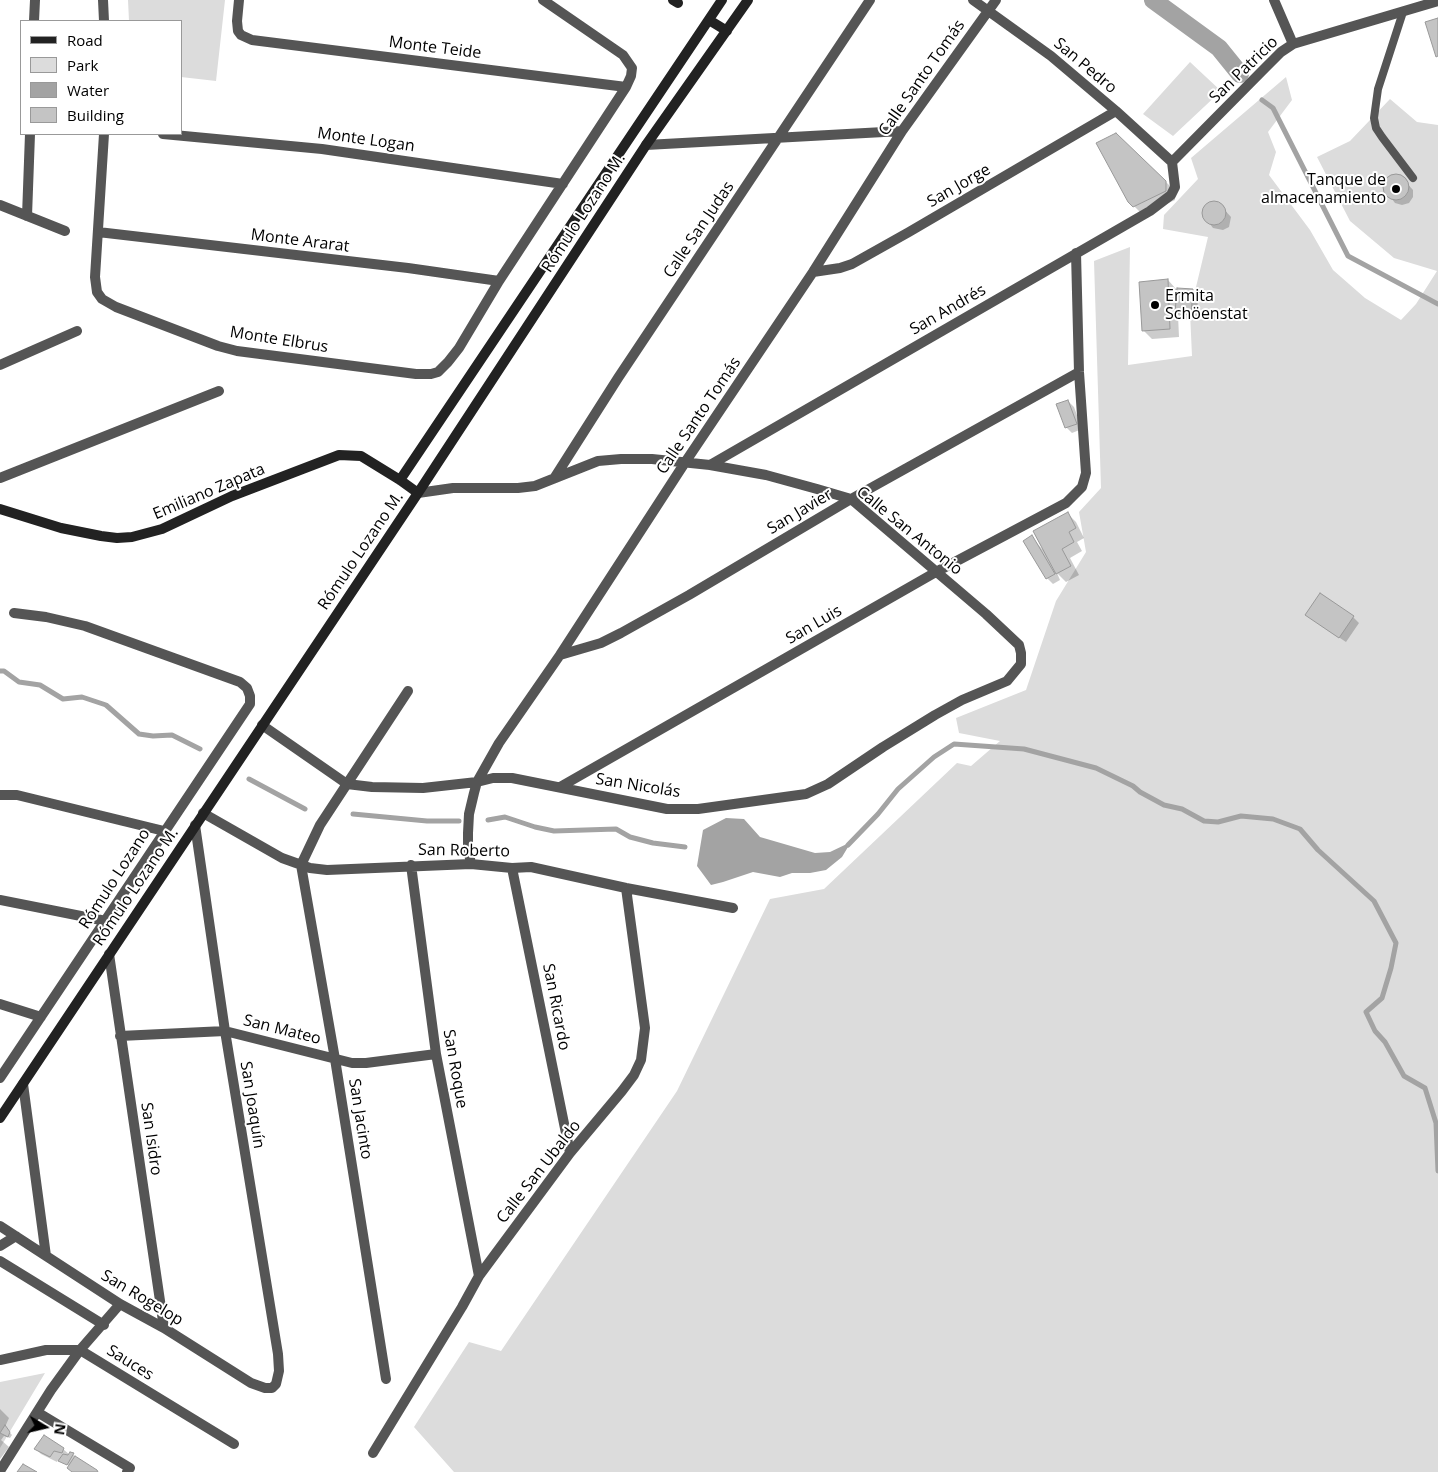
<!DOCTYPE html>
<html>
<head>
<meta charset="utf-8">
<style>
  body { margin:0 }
  #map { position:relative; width:1438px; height:1472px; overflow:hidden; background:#fff; font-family:"Open Sans",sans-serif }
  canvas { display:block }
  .legend { position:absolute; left:20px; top:20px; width:162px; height:115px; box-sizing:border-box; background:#fff; border:1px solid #999; margin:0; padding:6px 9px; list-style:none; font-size:15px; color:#000 }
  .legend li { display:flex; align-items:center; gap:10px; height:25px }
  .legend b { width:25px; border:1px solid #999 }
  .north { position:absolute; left:20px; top:1402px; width:50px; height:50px; -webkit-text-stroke:4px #fff; paint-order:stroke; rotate:99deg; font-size:14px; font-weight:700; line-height:20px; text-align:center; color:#000 }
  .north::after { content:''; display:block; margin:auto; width:18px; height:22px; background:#000; clip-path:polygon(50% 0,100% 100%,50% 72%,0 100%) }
</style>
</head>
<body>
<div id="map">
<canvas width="1438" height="1472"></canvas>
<ul class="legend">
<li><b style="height:6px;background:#222"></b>Road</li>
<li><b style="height:14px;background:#dcdcdc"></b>Park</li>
<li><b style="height:14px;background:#a3a3a3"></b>Water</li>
<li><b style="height:14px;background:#c4c4c4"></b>Building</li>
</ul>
<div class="north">N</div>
</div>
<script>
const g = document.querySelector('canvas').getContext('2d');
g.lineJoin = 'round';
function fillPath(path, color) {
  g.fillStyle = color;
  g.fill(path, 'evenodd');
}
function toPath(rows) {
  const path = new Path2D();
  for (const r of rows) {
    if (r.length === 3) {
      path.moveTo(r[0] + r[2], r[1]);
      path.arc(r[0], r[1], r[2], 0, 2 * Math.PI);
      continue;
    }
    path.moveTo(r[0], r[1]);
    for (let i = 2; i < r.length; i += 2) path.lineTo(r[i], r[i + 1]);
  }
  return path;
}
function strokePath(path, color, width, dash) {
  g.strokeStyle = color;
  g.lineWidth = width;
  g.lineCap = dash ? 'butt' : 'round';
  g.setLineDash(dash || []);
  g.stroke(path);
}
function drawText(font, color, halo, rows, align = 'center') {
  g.font = font + ' "Open Sans",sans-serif';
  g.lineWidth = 4;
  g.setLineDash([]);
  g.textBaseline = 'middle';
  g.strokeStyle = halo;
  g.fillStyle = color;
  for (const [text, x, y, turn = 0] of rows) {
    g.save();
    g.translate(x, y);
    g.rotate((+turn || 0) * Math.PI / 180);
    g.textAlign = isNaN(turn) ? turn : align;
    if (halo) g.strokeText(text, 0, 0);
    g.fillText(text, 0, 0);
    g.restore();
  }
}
fillPath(toPath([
  [128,0,225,0,216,81,181,77,181,21,129,21],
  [1190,62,1221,91,1173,136,1143,114],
  [1286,77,1292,100,1268,132,1276,152,1269,175,1310,230,1333,270,1365,298,1401,320,1416,304,1437,271,1394,258,1350,221,1317,157,1350,141,1390,99,1417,122,1438,125,1438,1472,454,1472,414,1427,469,1342,501,1351,677,1091,770,899,824,889,957,763,971,766,1000,741,959,733,956,718,1026,690,1056,601,1086,552,1079,512,1101,488,1094,261,1130,247,1128,365,1192,356,1190,312,1208,237,1163,229,1164,215,1198,179,1191,158],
  [45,1373,0,1448,0,1382]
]), '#dcdcdc');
fillPath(toPath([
  [726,818,744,819,760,837,815,853,830,852,851,842,842,857,826,870,810,873,792,873,780,877,753,872,723,882,711,885,697,866,703,830]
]), '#a3a3a3');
fillPath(toPath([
  [1399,176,1402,178,1413,190,1413,197,1409,203,1402,205,1395,203,1385,190,1386,182,1391,177],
  [1166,182,1175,191,1175,200,1143,215,1134,206],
  [1210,203,1217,203,1220,205,1231,217,1229,227,1223,230,1213,228,1203,215,1204,208],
  [1168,280,1176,289,1192,290,1198,296,1197,320,1182,319,1178,315,1179,337,1152,339,1143,330],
  [1068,401,1074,407,1082,429,1072,433,1066,427],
  [1067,513,1076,522,1084,538,1077,542,1082,551,1070,558,1079,575,1066,582,1057,573,1060,580,1053,584,1047,578,1032,537,1042,549,1044,548],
  [1307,615,1353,617,1359,623,1346,642,1313,620],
  [0,1409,9,1418,5,1427,12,1435,10,1438,4,1436,1,1440,9,1447,0,1459],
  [36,1449,63,1449,70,1455,73,1454,75,1457,97,1472,73,1472,70,1466,62,1463,58,1460,57,1462,41,1454]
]), '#0003');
strokePath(toPath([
  [1262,100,1273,108,1348,256,1438,304],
  [0,671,4,671,19,682,40,685,63,699,82,697,106,705,139,734,153,736,172,735,200,749],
  [249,779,305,809],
  [353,814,427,821,459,821],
  [488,820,505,817,535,827,554,831,616,829,630,837,653,843,685,847],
  [848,845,878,814,898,789,934,757,954,744,1024,749,1096,768,1133,786,1140,792,1164,805,1182,809,1204,821,1218,822,1241,816,1273,819,1300,829,1318,850,1374,901,1396,943,1391,968,1382,998,1366,1012,1375,1031,1385,1042,1404,1076,1425,1088,1436,1123,1438,1171]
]), '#a3a3a3', 5);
strokePath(toPath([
  [1153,0,1219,48,1240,74]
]), '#a3a3a3', 18);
const building = toPath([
  [1438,18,1438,56,1436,57,1425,22,1438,18],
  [1116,133,1166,181,1166,191,1133,207,1128,202,1096,143,1116,133],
  [1396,187,13],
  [1214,213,12],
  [1168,279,1170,329,1142,331,1139,282,1168,279],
  [1177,288,1193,289,1191,315,1175,313,1177,288],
  [1068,400,1077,424,1065,428,1056,404,1068,400],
  [1068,512,1076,528,1069,532,1074,542,1062,549,1071,566,1056,574,1033,531,1068,512],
  [1032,535,1055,574,1046,579,1023,541,1032,535],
  [1320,593,1354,616,1339,638,1305,615,1320,593],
  [5,1425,10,1432,8,1437,0,1433,5,1425],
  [44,1435,64,1448,62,1453,54,1451,50,1457,34,1449,44,1435],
  [70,1452,74,1453,67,1465,58,1461,63,1454,68,1455,70,1452],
  [75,1456,97,1470,98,1472,72,1472,67,1468,75,1456],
  [23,1464,37,1472,17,1472,23,1464]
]);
fillPath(building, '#c4c4c4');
strokePath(building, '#999', 1);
strokePath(toPath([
  [1403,12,1378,89,1374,118,1376,128,1382,137,1413,178]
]), '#555', 8);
strokePath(toPath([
  [103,0,104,21],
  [239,0,237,21,238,31,241,35,252,40,626,87],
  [973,0,1051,56,1116,111,1172,162],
  [1274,0,1293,44],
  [34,21,35,0],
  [104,134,95,277,97,292,102,299,116,307,218,346,237,351,416,374,431,374,438,372,448,362,459,348,499,281,626,87,631,76,632,68,623,55,543,0],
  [163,134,322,149,563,184],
  [646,145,902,131],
  [1172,162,1265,68,1281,52,1293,44,1438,1],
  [0,205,65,231],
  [27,216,30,134],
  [98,232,408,268,499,281],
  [813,272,840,268,852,264,909,232,1116,111],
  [0,365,77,331],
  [710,465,1150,211,1171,195,1175,187,1172,162],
  [555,477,618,378,870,0],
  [0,478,219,391],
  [560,655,601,643,621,633,689,595,851,499,1079,372],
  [262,725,347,784,372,787,423,788,477,782,493,778,512,778,667,809,698,809,806,794,828,784,883,747,935,715,962,700,1007,681,1021,664,1021,653,1019,645,986,614,851,499,817,489,766,475,710,465,652,459,621,459,598,461,535,486,518,488,453,488,418,493],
  [560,787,936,572,1066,503,1082,487,1086,473,1079,372,1076,253],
  [0,795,17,795,164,831],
  [203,813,282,858,310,868,327,870,471,864,512,868,531,867,626,888,733,908],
  [471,864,468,848,468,833,469,814,474,793,477,782,499,743,560,655,686,461,813,272,902,131,996,0],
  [411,865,436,1054,479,1276],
  [512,868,570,1153],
  [0,900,106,921],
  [109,954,164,1328],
  [0,1004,41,1017],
  [120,1036,225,1031,352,1063,366,1063,436,1054],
  [0,1078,250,704,250,696,247,688,240,682,85,626,46,617,14,613],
  [23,1084,46,1256],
  [0,1226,120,1304,164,1328,251,1383,265,1388,272,1388,276,1384,279,1371,278,1354,225,1031,195,825],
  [0,1246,16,1236],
  [0,1261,104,1325],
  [0,1360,46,1350,80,1350,234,1444],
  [386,1379,335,1059,301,865,320,825,408,691],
  [37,1412,130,1468,127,1472],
  [373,1453,462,1307,479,1276,570,1153,622,1091,634,1075,641,1060,645,1028,626,888],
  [0,1471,51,1390,80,1350,120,1304]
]), '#555', 10);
strokePath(toPath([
  [673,0,678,3],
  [709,20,727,31],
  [400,480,722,0],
  [0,509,61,528,101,536,117,538,132,537,162,529,232,496,339,455,361,456,400,480,418,493],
  [0,1118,418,493,646,145,748,0]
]), '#222', 10);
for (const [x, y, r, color] of [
  [1396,189,5,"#000"],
  [1155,305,5,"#000"]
]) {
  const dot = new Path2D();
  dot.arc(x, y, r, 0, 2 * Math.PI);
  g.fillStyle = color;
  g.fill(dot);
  strokePath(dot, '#fff', 2);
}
drawText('16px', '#000', '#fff', [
  ["Monte Teide",435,48,7],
  ["San Pedro",1085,66,40],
  ["San Patricio",1244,70,-44],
  ["Calle Santo Tomás",922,78,-55],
  ["Monte Logan",366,140,8],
  ["San Jorge",959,186,-30],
  ["Rómulo Lozano M.",584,213,-57],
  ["Calle San Judas",699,230,-56],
  ["Monte Ararat",300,241,7],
  ["San Andrés",948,310,-30],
  ["Monte Elbrus",279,340,9],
  ["Calle Santo Tomás",699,416,-56],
  ["Emiliano Zapata",209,492,-23],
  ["San Javier",800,512,-31],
  ["Calle San Antonio",909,531,39],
  ["Rómulo Lozano M.",361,551,-56],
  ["San Luis",814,625,-30],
  ["San Nicolás",638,786,9],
  ["San Roberto",464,851,1],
  ["Rómulo Lozano",115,879,-57],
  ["Rómulo Lozano M.",136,887,-56],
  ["San Ricardo",556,1007,79],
  ["San Mateo",282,1030,14],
  ["San Roque",455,1069,80],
  ["San Joaquín",252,1105,81],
  ["San Jacinto",360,1119,81],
  ["San Isidro",151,1139,82],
  ["Calle San Ubaldo",539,1172,-52],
  ["San Rogelop",142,1298,31],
  ["Sauces",130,1363,32]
]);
drawText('16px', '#000', '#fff', [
  ["Tanque de",1386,180],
  ["almacenamiento",1386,198],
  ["Ermita",1165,296,"left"],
  ["Schöenstat",1165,314,"left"]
], 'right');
</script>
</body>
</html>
